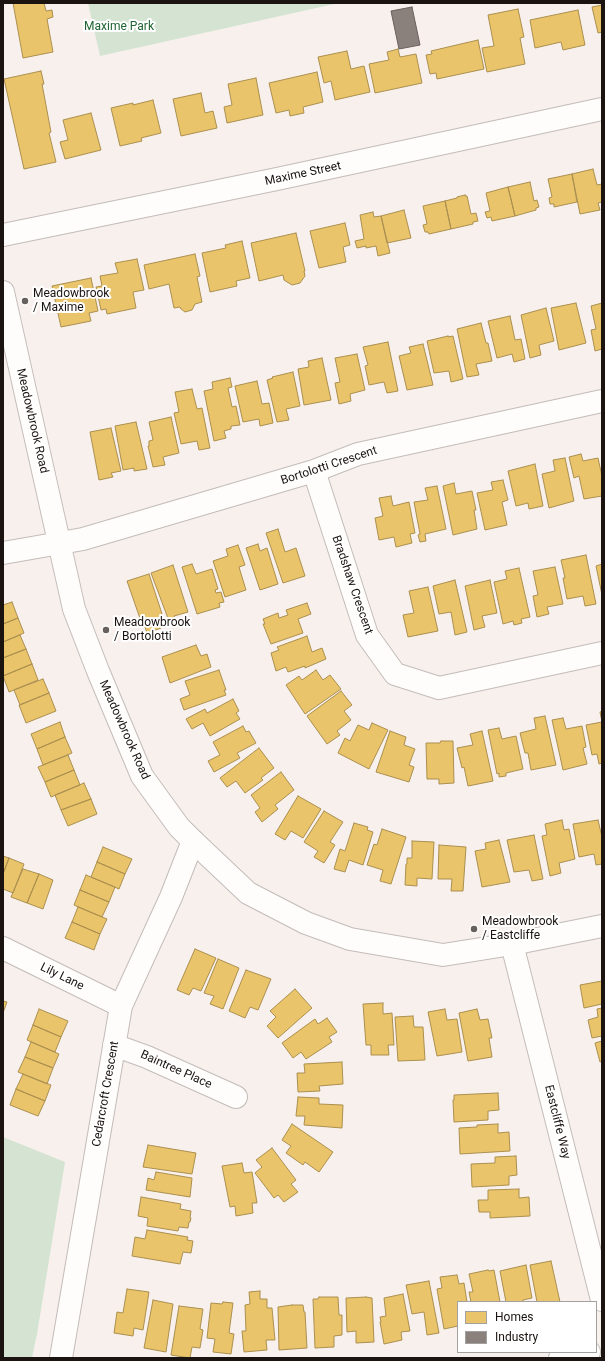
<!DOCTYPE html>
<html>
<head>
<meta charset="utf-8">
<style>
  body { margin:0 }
  #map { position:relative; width:605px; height:1361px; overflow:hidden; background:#f8f0ec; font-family:Roboto,sans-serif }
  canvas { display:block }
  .frame { position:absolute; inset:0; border:4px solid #1a1310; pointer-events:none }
  .legend { position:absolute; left:457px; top:1301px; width:140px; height:52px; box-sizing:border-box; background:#fff; border:1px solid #a3a19f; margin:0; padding:5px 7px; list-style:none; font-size:12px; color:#1a1310 }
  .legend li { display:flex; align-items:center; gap:8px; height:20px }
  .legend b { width:20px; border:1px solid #a3a19f }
</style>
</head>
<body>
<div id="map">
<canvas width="605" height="1361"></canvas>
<div class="frame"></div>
<ul class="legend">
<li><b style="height:11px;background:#e9c46a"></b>Homes</li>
<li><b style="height:11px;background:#8a817c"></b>Industry</li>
</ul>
</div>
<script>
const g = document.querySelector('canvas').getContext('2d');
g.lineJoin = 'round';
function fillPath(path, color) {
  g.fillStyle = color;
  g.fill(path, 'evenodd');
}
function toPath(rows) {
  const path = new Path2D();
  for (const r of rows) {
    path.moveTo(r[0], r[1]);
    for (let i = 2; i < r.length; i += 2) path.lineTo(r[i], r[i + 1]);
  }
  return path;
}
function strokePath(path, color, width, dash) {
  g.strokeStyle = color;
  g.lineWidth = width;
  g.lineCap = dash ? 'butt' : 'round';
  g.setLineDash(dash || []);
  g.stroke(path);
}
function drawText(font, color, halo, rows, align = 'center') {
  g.font = font + ' Roboto,sans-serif';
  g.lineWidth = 4;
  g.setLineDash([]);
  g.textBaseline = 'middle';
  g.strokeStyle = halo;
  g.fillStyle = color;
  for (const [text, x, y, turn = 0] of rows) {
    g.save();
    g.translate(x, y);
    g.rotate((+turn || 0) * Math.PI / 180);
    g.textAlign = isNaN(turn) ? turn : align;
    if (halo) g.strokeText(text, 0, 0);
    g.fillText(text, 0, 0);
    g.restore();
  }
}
fillPath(toPath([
  [88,3,339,3,100,56],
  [3,1137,65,1162,37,1334,32,1358,3,1358]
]), '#d5e4d2');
const homes = toPath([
  [13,3,44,3,46,11,52,10,53,17,47,19,53,52,23,58,13,3],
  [602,5,602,32,598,33,592,7,602,5],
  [518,9,524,37,520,38,525,64,487,72,482,48,494,46,488,15,518,9],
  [578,10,585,45,563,50,561,42,535,48,530,20,578,10],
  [478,40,484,69,437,79,436,73,430,74,426,55,432,54,431,51,478,40],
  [398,49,400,57,416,54,422,83,375,93,369,64,389,60,387,52,398,49],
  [347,51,351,69,364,66,370,92,335,100,331,81,324,83,318,57,347,51],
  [41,71,44,84,42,84,51,132,49,133,56,162,24,169,4,79,41,71],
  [317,72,323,102,303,107,304,113,290,116,289,110,276,113,269,83,317,72],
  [256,78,263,115,227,123,224,107,232,105,228,84,256,78],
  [201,93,205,113,213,111,217,128,181,136,173,99,201,93],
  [153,100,161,133,141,138,142,141,120,146,111,108,133,103,133,105,153,100],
  [91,113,101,150,65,159,60,142,68,140,63,120,91,113],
  [593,169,597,185,602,184,602,202,598,203,600,210,580,214,572,174,593,169],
  [572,174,577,202,554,207,554,204,550,204,549,198,552,197,548,179,572,174],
  [530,182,534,201,537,200,539,207,536,208,536,210,515,216,508,187,530,182],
  [508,187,515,216,492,221,491,217,487,218,485,212,490,211,486,193,508,187],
  [465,195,465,196,467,196,471,214,476,213,478,221,473,222,473,224,451,229,445,201,457,198,457,197,465,195],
  [445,201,451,229,429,234,428,232,425,232,423,225,427,224,423,206,445,201],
  [404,210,411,238,387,243,381,216,404,210],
  [373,212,374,217,381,216,390,253,378,256,376,246,366,248,366,246,357,248,355,241,364,239,360,215,373,212],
  [345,223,350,245,343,247,346,262,319,268,310,231,345,223],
  [296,233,305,271,304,271,305,276,300,283,292,285,284,280,283,275,259,281,251,243,296,233],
  [242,241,250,278,236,281,237,286,210,292,202,253,226,248,225,245,242,241],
  [195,254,200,276,197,277,202,302,195,304,192,310,185,312,181,309,180,307,174,308,169,284,149,289,144,265,195,254],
  [137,259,144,290,133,292,136,308,107,314,106,309,101,310,96,287,102,286,100,276,118,273,115,263,137,259],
  [91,278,98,311,89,313,91,321,61,327,52,286,91,278],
  [576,303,586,343,559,350,551,308,576,303],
  [602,303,602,349,595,351,591,330,596,329,591,306,602,303],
  [546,308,554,341,539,345,541,355,530,358,521,315,546,308],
  [510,316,515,340,521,339,525,359,514,362,512,354,497,358,488,321,510,316],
  [481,323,486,343,488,343,492,361,476,364,479,375,467,377,457,329,481,323],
  [448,336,448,337,453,336,463,379,451,382,449,371,434,373,427,341,448,336],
  [388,342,398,391,387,393,384,382,369,385,365,366,368,365,363,347,388,342],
  [423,344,433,385,407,390,399,356,411,353,409,347,423,344],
  [357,354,365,390,350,394,351,401,339,404,335,383,340,382,335,358,357,354],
  [322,358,331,400,304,405,298,369,309,367,308,361,322,358],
  [293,372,300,406,286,409,289,420,277,422,267,380,273,378,272,377,293,372],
  [230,378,232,387,228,388,232,407,236,406,240,425,231,426,231,429,224,431,226,438,214,441,204,391,213,389,212,382,230,378],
  [257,381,262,404,269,403,273,423,260,426,259,419,243,422,235,386,257,381],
  [192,389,197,409,202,408,210,448,199,450,197,441,181,444,174,413,179,412,175,392,192,389],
  [171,417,179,453,163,457,165,465,153,467,148,446,149,446,149,441,153,440,149,422,171,417],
  [136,422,147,469,134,471,134,468,123,470,115,426,136,422],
  [111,428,121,471,111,473,113,477,99,480,90,432,111,428],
  [581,454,583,461,598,458,602,476,602,496,584,499,579,476,574,478,569,457,581,454],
  [565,458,574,501,549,508,542,474,555,471,553,460,565,458],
  [535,464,543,506,529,509,528,503,516,506,508,471,535,464],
  [503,480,508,500,502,502,507,525,485,530,477,493,493,490,491,482,503,480],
  [454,483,456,494,472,491,476,510,474,510,477,529,453,535,443,486,454,483],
  [437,486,446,529,425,534,426,541,420,542,418,535,420,534,414,502,428,500,425,488,437,486],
  [391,496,393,506,409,502,415,533,410,534,412,543,396,547,394,537,379,540,375,518,383,516,379,498,391,496],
  [278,529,285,552,296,548,305,576,283,583,266,533,278,529],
  [258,544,260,551,267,548,278,584,260,590,246,548,258,544],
  [238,545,245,565,239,567,246,590,225,597,213,561,228,556,226,549,238,545],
  [586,555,596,604,585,606,583,596,567,599,563,578,565,578,561,560,586,555],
  [192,564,196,574,212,569,218,589,215,590,216,593,221,592,224,602,219,603,220,607,197,614,182,567,192,564],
  [602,564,602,595,596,566,602,564],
  [173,565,188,612,174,616,175,619,169,621,151,573,173,565],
  [555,567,563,604,547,607,549,614,537,617,533,596,538,595,533,571,555,567],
  [519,568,530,617,521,619,522,623,514,625,513,621,503,624,494,582,507,579,505,571,519,568],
  [149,574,164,620,158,622,161,628,147,633,145,627,143,627,127,581,149,574],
  [455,580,467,632,455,635,451,612,439,614,433,586,455,580],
  [490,580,497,613,482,616,485,627,474,630,465,586,490,580],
  [428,587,438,631,408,637,403,615,414,613,409,591,428,587],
  [12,602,18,618,3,624,3,605,12,602],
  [307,603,311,614,298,619,303,633,271,644,263,624,265,624,263,619,278,613,279,618,288,615,286,610,307,603],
  [18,618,24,633,3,642,3,624,18,618],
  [20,635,26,649,3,658,3,642,20,635],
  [307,636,312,652,322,648,326,659,305,668,305,666,288,672,286,667,276,671,271,653,279,650,277,647,307,636],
  [196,645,201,656,207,654,211,667,170,683,162,657,196,645],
  [26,649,32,664,3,676,3,658,26,649],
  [32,664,38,680,9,692,3,676,32,664],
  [219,670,226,690,224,690,226,695,184,710,180,699,190,695,185,681,219,670],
  [316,670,323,680,330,675,341,689,305,714,286,685,299,676,302,680,316,670],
  [43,679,49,693,20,705,14,690,43,679],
  [341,691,352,705,344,711,351,720,337,731,340,735,327,744,307,716,341,691],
  [49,693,56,711,26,723,19,705,49,693],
  [233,699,239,711,236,713,240,719,210,736,203,723,192,729,186,719,205,709,207,713,233,699],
  [602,711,602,763,599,764,597,754,592,755,586,725,602,722,600,712,602,711],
  [545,716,556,765,531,770,528,753,525,753,520,733,536,729,534,718,545,716],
  [563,718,566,729,582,726,586,747,583,748,587,764,563,770,552,720,563,718],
  [60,722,65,737,37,749,31,734,60,722],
  [372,723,388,730,369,769,338,753,345,738,350,741,358,725,369,730,372,723],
  [243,726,246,732,249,731,256,743,237,753,240,758,214,772,208,761,220,755,213,742,243,726],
  [499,728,502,739,516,736,523,769,506,773,506,776,499,777,499,773,497,774,488,730,499,728],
  [390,731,406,737,404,745,415,749,409,765,414,767,409,782,376,772,390,731],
  [482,731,493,781,468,786,464,767,462,768,457,748,473,745,470,734,482,731],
  [65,737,72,753,43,765,37,749,65,737],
  [441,741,453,741,454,783,439,784,439,779,427,779,426,743,440,743,441,741],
  [259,748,274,768,261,778,263,780,245,793,236,781,227,787,220,778,259,748],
  [68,755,74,770,45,782,38,767,68,755],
  [74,770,80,785,51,797,45,782,74,770],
  [281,772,294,790,275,805,278,809,262,822,255,812,260,808,251,795,281,772],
  [84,783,91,799,61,810,55,795,84,783],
  [298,796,321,809,303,838,291,831,285,840,275,834,298,796],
  [91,799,97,814,68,826,61,810,91,799],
  [324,811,343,822,330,842,335,845,324,863,314,857,318,851,304,842,324,811],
  [562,820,564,830,569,829,575,859,559,863,561,873,550,876,542,836,547,835,545,824,562,820],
  [598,820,602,837,602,864,596,865,594,854,579,857,573,824,598,820],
  [354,823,368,827,367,830,373,832,363,865,349,860,345,872,334,869,340,849,345,851,354,823],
  [382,829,406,837,391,884,380,881,383,870,367,865,374,844,377,845,382,829],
  [534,835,543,879,532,881,529,870,514,872,507,840,534,835],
  [499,840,510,882,482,887,475,851,486,849,485,843,499,840],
  [412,841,434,842,432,879,417,878,417,886,405,885,406,864,407,864,407,858,412,858,412,841],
  [439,845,466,847,463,891,451,891,452,879,438,879,439,845],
  [103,847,132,859,125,874,97,862,103,847],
  [3,856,9,858,3,874,3,856],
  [9,858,24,864,13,893,3,889,3,874,9,858],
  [97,862,125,874,119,889,91,877,97,862],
  [23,869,39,874,27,903,11,897,23,869],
  [39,874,53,880,43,909,27,903,39,874],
  [86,875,115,887,109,902,80,890,86,875],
  [80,890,109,902,102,917,74,905,80,890],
  [78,907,107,919,100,934,72,922,78,907],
  [72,922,100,934,94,950,65,938,72,922],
  [195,949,216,958,201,991,193,988,189,995,177,990,195,949],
  [218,959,239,968,223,1009,210,1004,214,996,204,993,218,959],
  [246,970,271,979,258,1010,250,1007,245,1018,229,1011,246,970],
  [602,981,602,1004,584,1008,580,985,602,981],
  [295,989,312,1008,278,1038,267,1026,276,1017,270,1011,295,989],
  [3,1001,7,1002,3,1013,3,1001],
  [383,1003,383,1014,392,1013,394,1045,388,1045,389,1055,371,1055,371,1045,366,1045,363,1004,383,1003],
  [602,1008,602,1036,592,1038,588,1020,598,1017,597,1009,602,1008],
  [39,1009,68,1021,61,1037,33,1025,39,1009],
  [445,1009,447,1020,457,1019,462,1052,437,1056,428,1012,445,1009],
  [477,1009,480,1020,488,1019,492,1038,489,1038,492,1057,468,1061,459,1013,477,1009],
  [413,1016,414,1027,423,1027,425,1060,398,1061,395,1017,413,1016],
  [327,1018,337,1032,329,1037,332,1042,306,1059,301,1052,293,1058,282,1043,315,1019,318,1024,327,1018],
  [33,1025,61,1037,55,1052,27,1040,33,1025],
  [602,1041,602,1061,600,1062,595,1043,602,1041],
  [31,1042,59,1054,53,1068,25,1057,31,1042],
  [25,1057,53,1068,47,1084,18,1072,25,1057],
  [342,1062,343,1084,319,1086,320,1091,298,1092,297,1073,305,1073,304,1064,342,1062],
  [23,1074,51,1085,45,1101,16,1089,23,1074],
  [16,1089,45,1101,38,1116,10,1105,16,1089],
  [498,1093,499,1110,488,1111,488,1120,454,1122,453,1100,454,1100,454,1095,498,1093],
  [298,1097,319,1098,319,1104,343,1105,342,1128,304,1125,305,1116,296,1116,298,1097],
  [292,1124,333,1152,319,1172,305,1162,303,1165,286,1153,291,1146,282,1140,292,1124],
  [498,1124,498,1133,509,1132,510,1151,460,1154,459,1128,477,1127,477,1125,498,1124],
  [148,1145,196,1153,192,1174,143,1167,148,1145],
  [272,1148,296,1180,291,1184,298,1192,284,1202,278,1195,274,1198,255,1173,262,1167,256,1160,272,1148],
  [516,1156,517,1175,509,1176,509,1185,472,1187,471,1164,495,1163,495,1157,516,1156],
  [242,1163,244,1173,252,1172,257,1203,252,1203,253,1213,236,1216,235,1206,230,1207,222,1166,242,1163],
  [156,1172,192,1178,190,1197,146,1190,148,1178,154,1180,156,1172],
  [519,1189,519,1198,529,1197,530,1216,490,1218,490,1212,479,1212,478,1200,488,1200,488,1190,519,1189],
  [141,1197,181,1204,180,1209,191,1211,190,1218,191,1218,190,1222,189,1222,188,1228,179,1227,178,1231,147,1226,148,1218,138,1216,141,1197],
  [147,1230,188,1237,187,1240,193,1241,191,1253,183,1252,180,1264,132,1256,135,1237,145,1239,147,1230],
  [551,1261,560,1302,537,1302,530,1265,551,1261],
  [526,1265,532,1298,523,1300,523,1302,506,1302,500,1271,526,1265],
  [488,1270,489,1271,494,1270,500,1302,471,1302,469,1292,473,1292,469,1274,488,1270],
  [457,1275,459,1284,464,1283,467,1302,458,1302,458,1326,444,1329,437,1289,442,1288,440,1277,457,1275],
  [429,1281,439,1333,427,1335,424,1312,412,1314,406,1285,429,1281],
  [127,1289,149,1292,143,1330,134,1328,133,1336,114,1333,117,1312,123,1313,127,1289],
  [260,1291,260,1299,267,1299,267,1308,272,1308,275,1340,266,1340,267,1350,244,1352,242,1331,246,1331,245,1305,250,1304,249,1292,260,1291],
  [403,1294,410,1331,401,1332,402,1340,384,1344,380,1322,381,1322,380,1317,386,1316,384,1298,403,1294],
  [319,1297,338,1297,339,1315,342,1315,342,1335,334,1336,334,1347,315,1348,313,1299,318,1299,319,1297],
  [366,1297,372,1298,374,1342,356,1343,356,1331,347,1332,346,1298,366,1297],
  [153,1300,173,1304,166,1352,144,1348,153,1300],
  [223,1302,233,1303,229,1333,234,1334,231,1354,213,1352,215,1339,207,1338,211,1303,222,1304,223,1302],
  [292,1305,303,1305,304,1312,305,1312,307,1348,279,1350,278,1307,292,1305],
  [179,1306,203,1309,200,1329,203,1330,200,1348,192,1347,190,1358,171,1355,179,1306]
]);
fillPath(homes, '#e9c46a');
strokePath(homes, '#ab8f4f', 1);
const industry = toPath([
  [412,7,420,45,399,49,391,11,412,7]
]);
fillPath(industry, '#8a817c');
strokePath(industry, '#68605c', 1);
const street = toPath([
  [3,235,277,179,602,109],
  [314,471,367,635,395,674,439,688,602,653],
  [3,553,83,539,314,471,358,454,602,401],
  [512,944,602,1300],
  [3,948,121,1006],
  [114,1045,147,1057,236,1097],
  [61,1358,121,1006,171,897,193,841],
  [560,1358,589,1352]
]);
const secondary = toPath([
  [3,292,74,609,98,671,142,776,179,827,193,841,248,893,306,923,350,939,443,955,512,944,602,926]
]);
strokePath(street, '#c3bcb8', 24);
strokePath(secondary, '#c3bcb8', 24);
strokePath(street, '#fefdfc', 22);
strokePath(secondary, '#fefdfc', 22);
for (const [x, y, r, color] of [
  [25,301,4,"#68605d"],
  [106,630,4,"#68605d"],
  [474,929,4,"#68605d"]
]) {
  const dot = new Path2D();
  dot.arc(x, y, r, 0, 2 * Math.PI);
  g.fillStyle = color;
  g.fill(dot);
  strokePath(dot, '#fff', 1.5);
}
drawText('12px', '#1f6431', '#fff', [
  ["Maxime Park",119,27]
]);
drawText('12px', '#1a1310', '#fff', [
  ["Maxime Street",303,174,-12],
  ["Meadowbrook Road",32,421,77],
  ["Bortolotti Crescent",329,466,-18],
  ["Bradshaw Crescent",352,585,71],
  ["Meadowbrook Road",124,730,66],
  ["Lily Lane",62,977,26],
  ["Baintree Place",176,1070,24],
  ["Cedarcroft Crescent",106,1094,-80],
  ["Eastcliffe Way",557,1122,76]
]);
drawText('12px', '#1a1310', '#fff', [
  ["Meadowbrook",33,294],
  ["/ Maxime",33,308],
  ["Meadowbrook",114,623],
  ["/ Bortolotti",114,637],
  ["Meadowbrook",482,922],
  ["/ Eastcliffe",482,936]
], 'left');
</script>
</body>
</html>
